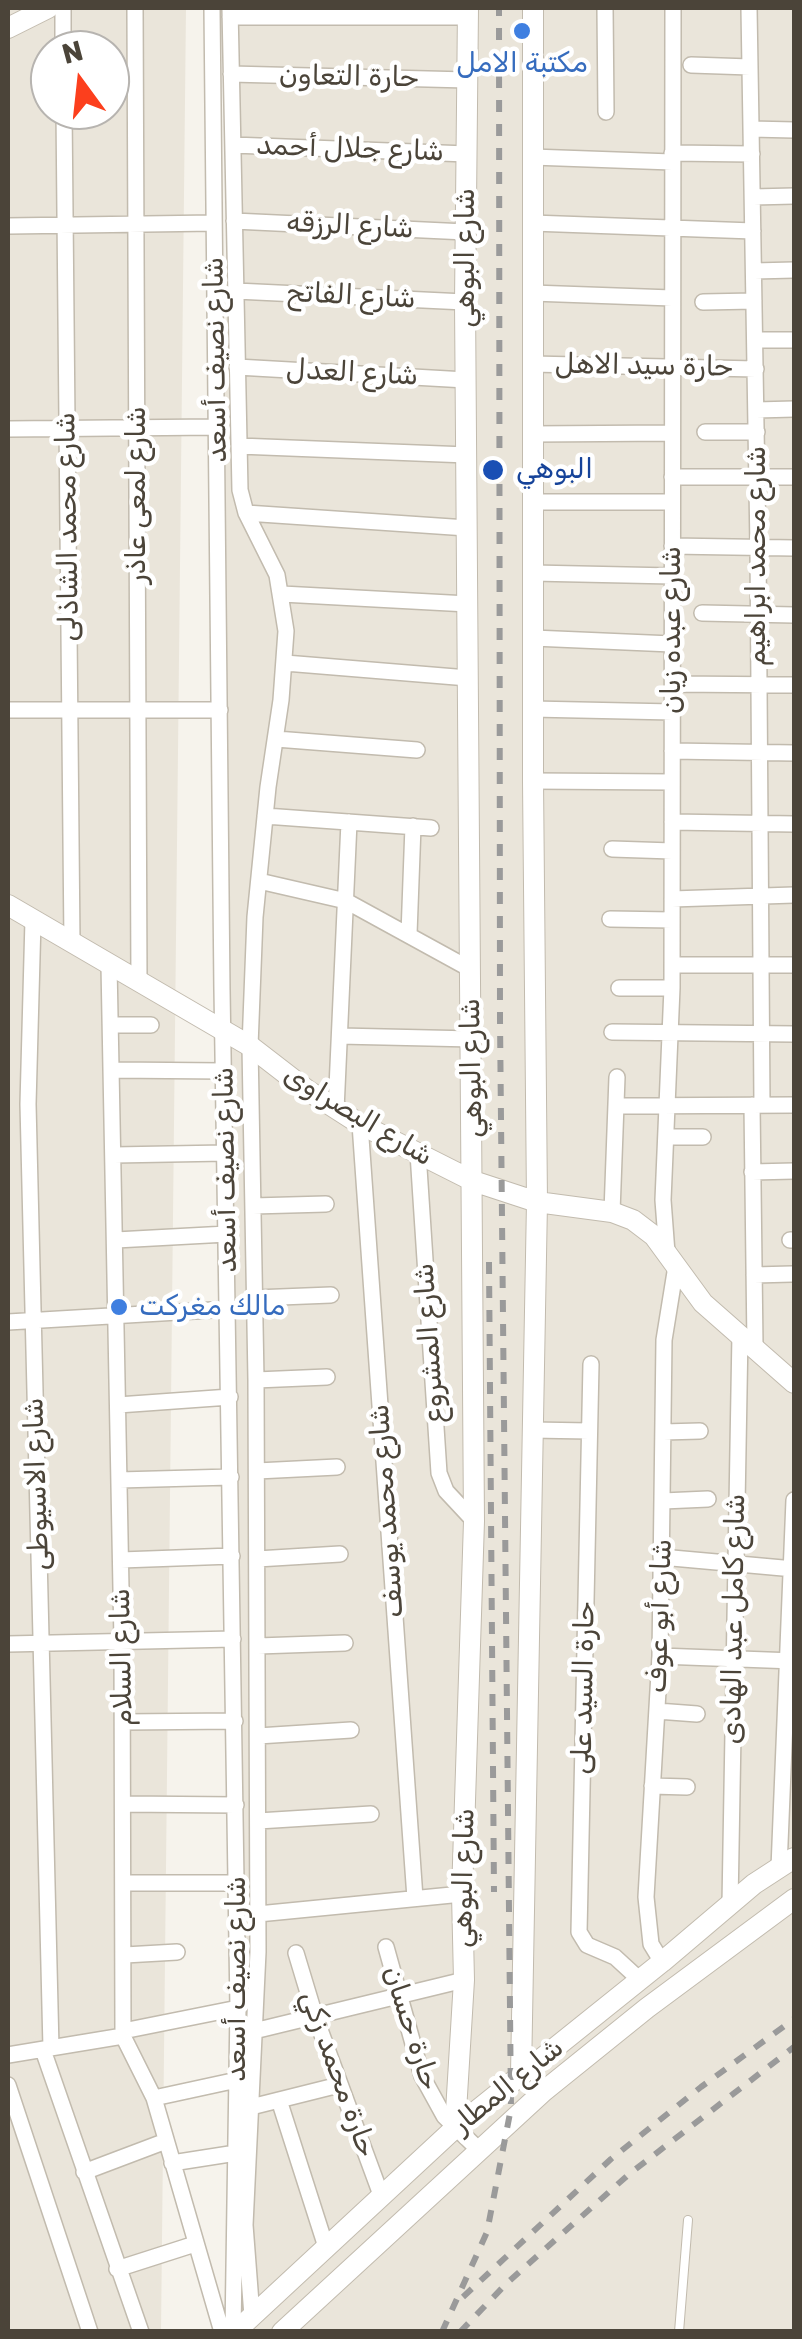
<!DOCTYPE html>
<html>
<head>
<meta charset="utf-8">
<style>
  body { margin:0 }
  #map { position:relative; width:802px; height:2339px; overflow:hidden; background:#f6f3ec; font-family:Rubik,sans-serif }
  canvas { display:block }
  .frame { position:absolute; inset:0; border:10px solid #4b4439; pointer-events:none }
  .north { position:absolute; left:30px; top:30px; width:100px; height:100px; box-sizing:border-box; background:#fff; border:2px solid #b7b4b0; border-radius:50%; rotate:345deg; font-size:28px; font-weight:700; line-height:40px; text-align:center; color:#4b4439 }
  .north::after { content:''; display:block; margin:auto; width:35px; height:45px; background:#fc3f1d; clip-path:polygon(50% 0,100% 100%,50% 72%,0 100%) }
</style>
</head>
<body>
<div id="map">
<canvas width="802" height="2339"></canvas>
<div class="frame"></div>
<div class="north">N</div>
</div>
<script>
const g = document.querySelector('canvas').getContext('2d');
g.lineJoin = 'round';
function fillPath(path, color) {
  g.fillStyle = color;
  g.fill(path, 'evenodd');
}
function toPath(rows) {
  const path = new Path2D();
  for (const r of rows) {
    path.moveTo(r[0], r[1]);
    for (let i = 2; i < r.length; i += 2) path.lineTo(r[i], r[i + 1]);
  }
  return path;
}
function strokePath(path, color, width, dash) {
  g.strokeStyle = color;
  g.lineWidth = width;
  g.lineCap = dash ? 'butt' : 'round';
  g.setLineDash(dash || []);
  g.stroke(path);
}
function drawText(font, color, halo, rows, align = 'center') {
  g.font = font + ' Rubik,"Noto Sans Arabic",sans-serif';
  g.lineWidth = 9;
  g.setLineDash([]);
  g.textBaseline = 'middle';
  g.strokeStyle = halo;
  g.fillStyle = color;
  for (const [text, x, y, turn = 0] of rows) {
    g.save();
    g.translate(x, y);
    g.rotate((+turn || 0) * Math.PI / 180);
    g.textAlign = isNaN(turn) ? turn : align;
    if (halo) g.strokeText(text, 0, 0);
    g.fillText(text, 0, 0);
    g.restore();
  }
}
fillPath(toPath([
  [8,8,186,8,161,2331,8,2332],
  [50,50,110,50,110,110,50,110],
  [235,8,794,8,794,2331,230,2332,235,1836,219,587]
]), '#eae5da');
const service = toPath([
  [679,2332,688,2220]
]);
const minor = toPath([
  [63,8,63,50],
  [135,8,139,982],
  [212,8,222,990,238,2008,233,2332],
  [230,8,240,490,246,513,277,575,286,631,281,700,268,787,255,917,250,1046,256,1380,258,1952,245,2225,252,2316],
  [605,8,606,112],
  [749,8,758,547,762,1105],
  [230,17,468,17],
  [691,65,750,67],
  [231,74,467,80],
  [64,110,72,943],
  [751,129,794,130],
  [233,145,467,154],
  [672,153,752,154],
  [532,157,672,162],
  [753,197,794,196],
  [234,221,466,232],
  [532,223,753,231],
  [8,226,214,223],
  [754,271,794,270],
  [236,291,465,302],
  [532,293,672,298],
  [703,302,754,301],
  [755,340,794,340],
  [532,364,756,369],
  [237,367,466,380],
  [756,410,794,409],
  [8,429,216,427],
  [705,432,757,432],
  [532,434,672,433],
  [239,446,467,455],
  [672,477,794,477],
  [532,502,672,502],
  [246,513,467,528],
  [672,546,794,548],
  [533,573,672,576],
  [282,594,468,604],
  [702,613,794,615],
  [533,638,672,644],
  [285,663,468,678],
  [673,684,794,685],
  [532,709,673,712],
  [8,710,220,710],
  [276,739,417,750],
  [672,751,794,753],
  [533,781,672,782],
  [265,816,431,828],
  [672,822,794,824],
  [612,849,672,851],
  [259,881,346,901,470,969],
  [672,899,794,895],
  [610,919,672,920],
  [33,920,28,1104,51,2048],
  [409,934,413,826],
  [109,965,122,1641,123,2036,154,2098,222,2332],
  [672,965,794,965],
  [619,988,672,988],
  [112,1025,151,1025],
  [612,1032,794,1034],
  [340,1036,473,1039],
  [113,1070,223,1071],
  [752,1105,755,1346],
  [616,1106,794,1105],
  [336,1110,349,822],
  [360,1124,415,1898],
  [666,1137,703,1137],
  [418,1153,439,1473,446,1491,474,1521],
  [114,1155,225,1153],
  [752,1172,794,1171],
  [253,1206,326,1204],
  [612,1212,617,1077],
  [116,1240,227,1234],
  [790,1240,794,1240],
  [667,1253,663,1200,672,988,673,8],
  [754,1275,792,1274],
  [255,1298,331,1295],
  [8,1322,229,1309],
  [591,1364,579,1932,587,1945,615,1957,640,1980],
  [256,1380,327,1377],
  [118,1405,230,1397],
  [532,1430,589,1431],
  [663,1432,700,1431],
  [257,1471,337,1467],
  [119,1480,231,1477],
  [663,1501,708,1499],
  [661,1557,794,1569],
  [257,1559,340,1554],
  [121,1560,232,1556],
  [8,1644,233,1639],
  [258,1646,345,1643],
  [660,1656,794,1661],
  [657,1711,697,1714],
  [123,1722,235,1721],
  [258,1736,351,1730],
  [652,1786,687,1787],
  [123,1804,236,1805],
  [258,1821,371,1814],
  [779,1868,794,1500],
  [124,1883,237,1883],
  [730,1904,740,1334],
  [258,1914,462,1894],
  [386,1947,422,2076,444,2116,480,2151],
  [296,1953,315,2016,381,2195],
  [125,1955,177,1952],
  [662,1962,651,1944,646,1897,660,1656,664,1340,676,1266],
  [123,2031,238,2008],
  [254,2031,464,1980],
  [43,2050,141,2332],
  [8,2055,123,2036],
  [8,2085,90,2332],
  [154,2098,237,2080],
  [279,2100,326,2247],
  [251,2107,339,2085],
  [172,2163,236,2153],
  [84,2172,166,2141],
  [117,2269,195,2244]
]);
const tertiary = toPath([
  [8,28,48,8],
  [8,905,250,1046,307,1090,360,1124,473,1181,537,1202,612,1212,633,1220,654,1236,703,1303,794,1383],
  [521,2073,537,1202,533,781,533,8],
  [455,2128,464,1980,462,1894,474,1521,465,302,468,8],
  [235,2332,455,2128,662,1962,754,1884,794,1858],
  [282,2332,544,2091,647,2008,794,1899]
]);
strokePath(service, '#c2bbae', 10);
strokePath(minor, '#c2bbae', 18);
strokePath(tertiary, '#c2bbae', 22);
strokePath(service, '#fff', 8);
strokePath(minor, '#fff', 15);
strokePath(tertiary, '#fff', 20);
strokePath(toPath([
  [489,1262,494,1892],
  [463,2297,611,2159,701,2087,794,2019],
  [442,2332,487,2232,511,2108,500,1020,499,8],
  [460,2332,506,2284,628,2175,794,2047]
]), '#9a9a9a', 6, [12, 12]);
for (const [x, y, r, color] of [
  [522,31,10,"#3f7fe0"],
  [493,470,12,"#1a4fb4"],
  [119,1307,10,"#3f7fe0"]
]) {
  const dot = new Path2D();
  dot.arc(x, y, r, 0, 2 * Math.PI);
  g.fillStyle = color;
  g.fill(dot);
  strokePath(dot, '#fff', 4);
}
drawText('28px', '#366cbe', '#fff', [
  ["مكتبة الامل",522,64],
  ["مالك مغركت",139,1307,"left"]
]);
drawText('28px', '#4b4439', '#fff', [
  ["حارة التعاون",349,77,1],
  ["شارع جلال أحمد",350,149,2],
  ["شارع الرزقه",350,226,3],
  ["شارع البوهي",466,258,-90],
  ["شارع الفاتح",351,296,3],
  ["شارع نصيف أسعد",216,360,-91],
  ["حارة سيد الاهل",644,366,1],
  ["شارع العدل",352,373,3],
  ["شارع لمعى عاذر",137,495,-90],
  ["شارع محمد الشاذلى",68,527,-91],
  ["شارع محمد ابراهيم",757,556,-90],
  ["شارع عبده زيان",672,630,-90],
  ["شارع البوهي",472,1068,-91],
  ["شارع البصراوى",358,1116,31],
  ["شارع نصيف أسعد",226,1170,-91],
  ["شارع المشروع",430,1343,-94],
  ["شارع الاسيوطى",37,1484,-92],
  ["شارع محمد يوسف",387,1511,-94],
  ["شارع أبو عوف",660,1616,-88],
  ["شارع كامل عبد الهادى",734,1619,-89],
  ["شارع السلام",122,1657,-91],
  ["حارة السيد على",584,1688,-89],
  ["شارع البوهي",464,1878,-89],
  ["شارع نصيف أسعد",237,1979,-90],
  ["حارة حسان",411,2028,72],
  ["حارة محمد زكي",338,2074,70],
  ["شارع المطار",508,2086,-39]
]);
drawText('28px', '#164399', '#fff', [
  ["البوهي",516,470]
], 'left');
</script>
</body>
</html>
